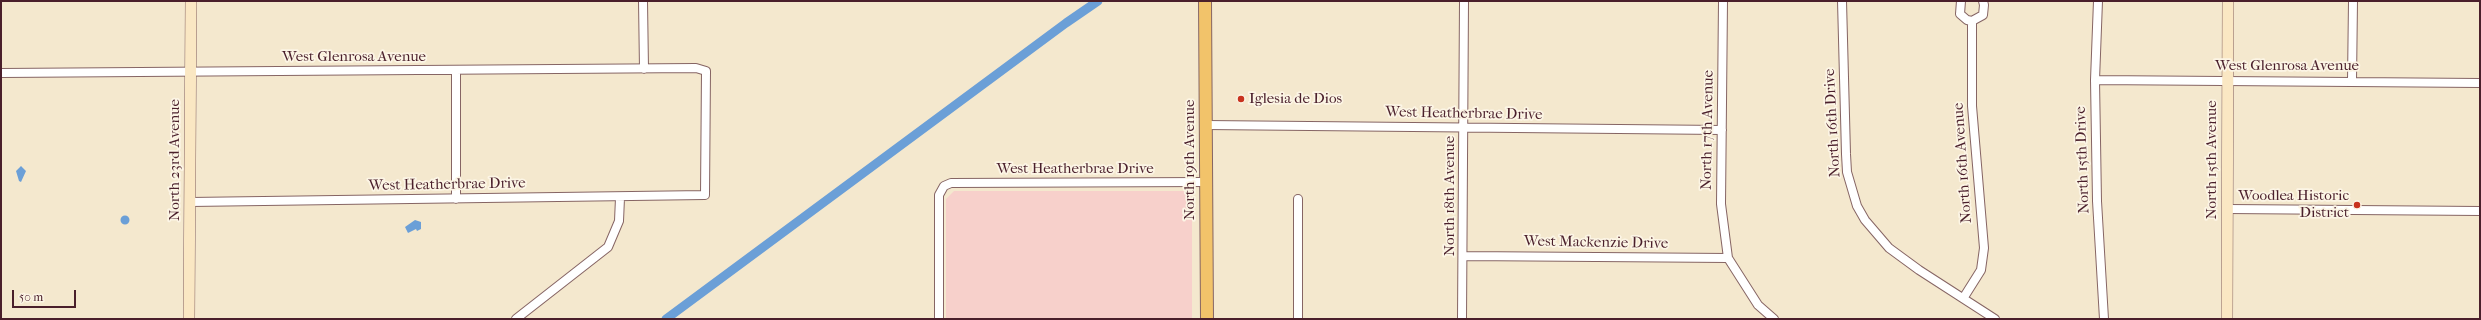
<!DOCTYPE html>
<html>
<head>
<meta charset="utf-8">
<style>
  body { margin:0 }
  #map { position:relative; width:2481px; height:320px; overflow:hidden; background:#f4e8ce; font-family:"IM FELL French Canon",serif }
  canvas { display:block }
  .frame { position:absolute; inset:0; border:2px solid #4a1f2b; pointer-events:none }
  .scale { position:absolute; left:12px; top:290px; width:64px; height:18px; box-sizing:border-box; border:2px solid #4a1f2b; border-top:0; padding-left:5px; font-size:12px; line-height:14px; white-space:nowrap; color:#4a1f2b; -webkit-text-stroke:3px #fcf5e5; paint-order:stroke }
</style>
</head>
<body>
<div id="map">
<canvas width="2481" height="320"></canvas>
<div class="frame"></div>
<div class="scale">50 m</div>
</div>
<script>
const g = document.querySelector('canvas').getContext('2d');
g.lineJoin = 'round';
function fillPath(path, color) {
  g.fillStyle = color;
  g.fill(path, 'evenodd');
}
function toPath(rows) {
  const path = new Path2D();
  for (const r of rows) {
    if (r.length === 3) {
      path.moveTo(r[0] + r[2], r[1]);
      path.arc(r[0], r[1], r[2], 0, 2 * Math.PI);
      continue;
    }
    path.moveTo(r[0], r[1]);
    for (let i = 2; i < r.length; i += 2) path.lineTo(r[i], r[i + 1]);
  }
  return path;
}
function strokePath(path, color, width, dash) {
  g.strokeStyle = color;
  g.lineWidth = width;
  g.lineCap = dash ? 'butt' : 'round';
  g.setLineDash(dash || []);
  g.stroke(path);
}
function drawText(font, color, halo, rows, align = 'center') {
  g.font = font + ' "IM FELL French Canon",serif';
  g.lineWidth = 3.5;
  g.setLineDash([]);
  g.textBaseline = 'middle';
  g.strokeStyle = halo;
  g.fillStyle = color;
  for (const [text, x, y, turn = 0] of rows) {
    g.save();
    g.translate(x, y);
    g.rotate((+turn || 0) * Math.PI / 180);
    g.textAlign = isNaN(turn) ? turn : align;
    if (halo) g.strokeText(text, 0, 0);
    g.fillText(text, 0, 0);
    g.restore();
  }
}
fillPath(toPath([
  [954,191,1184,191,1190,193,1192,198,1192,319,946,319,946,199]
]), '#f7d0cb');
fillPath(toPath([
  [21,166,26,171,21,182,19,181,16,171],
  [125,220,4.5],
  [415,220,421,222,421,229,417,231,416,229,408,233,405,227]
]), '#6b9fd7');
strokePath(toPath([
  [666,319,1066,23,1098,1]
]), '#6b9fd7', 9);
const street = toPath([
  [643,1,644,69],
  [1723,1,1721,204,1728,258,1758,305,1774,319],
  [1842,1,1846,154,1847,172,1857,206,1865,220,1889,248,1919,270,1995,319],
  [1961,1,1960,14,1967,20,1972,21,1983,15,1984,5,1983,1],
  [2098,1,2095,80,2097,201,2104,319],
  [1,73,696,68,706,71,705,195,190,202],
  [2095,80,2480,83],
  [2352,81,2353,1],
  [1206,125,1722,130],
  [456,199,456,70],
  [2228,209,2480,211],
  [1464,256,1728,258],
  [1964,297,1981,270,1984,248,1972,106,1972,21],
  [516,319,608,247,619,221,620,198],
  [939,319,939,195,944,186,951,183,1206,182],
  [1298,319,1298,199],
  [1462,319,1464,1]
]);
const secondary = toPath([
  [189,319,191,1],
  [2227,319,2228,1]
]);
const primary = toPath([
  [1205,1,1207,319]
]);
strokePath(street, '#866564', 10);
strokePath(secondary, '#866564', 12);
strokePath(primary, '#866564', 14);
strokePath(street, '#fff', 8);
strokePath(secondary, '#fae7c3', 11);
strokePath(primary, '#f2c36a', 12);
for (const [x, y, r, color] of [
  [1241,99,4,"#c8321e"],
  [2357,205,4,"#c8321e"]
]) {
  const dot = new Path2D();
  dot.arc(x, y, r, 0, 2 * Math.PI);
  g.fillStyle = color;
  g.fill(dot);
  strokePath(dot, '#fcf5e5', 1.5);
}
drawText('15px', '#4a1f2b', '#fcf5e5', [
  ["West Glenrosa Avenue",354,57],
  ["West Glenrosa Avenue",2287,66],
  ["West Heatherbrae Drive",1464,114,1],
  ["North 16th Drive",1833,123,-93],
  ["North 17th Avenue",1708,130,-89],
  ["North 23rd Avenue",175,160,-90],
  ["North 19th Avenue",1190,160,-90],
  ["North 15th Drive",2083,160,-92],
  ["North 15th Avenue",2212,160,-90],
  ["North 16th Avenue",1963,163,-94],
  ["West Heatherbrae Drive",1075,169],
  ["West Heatherbrae Drive",447,185,-1],
  ["North 18th Avenue",1450,196,-90],
  ["West Mackenzie Drive",1596,243,1]
]);
drawText('15px', '#4a1f2b', '#fcf5e5', [
  ["Iglesia de Dios",1249,99],
  ["Woodlea Historic",2349,196,"right"],
  ["District",2349,213,"right"]
], 'left');
</script>
</body>
</html>
